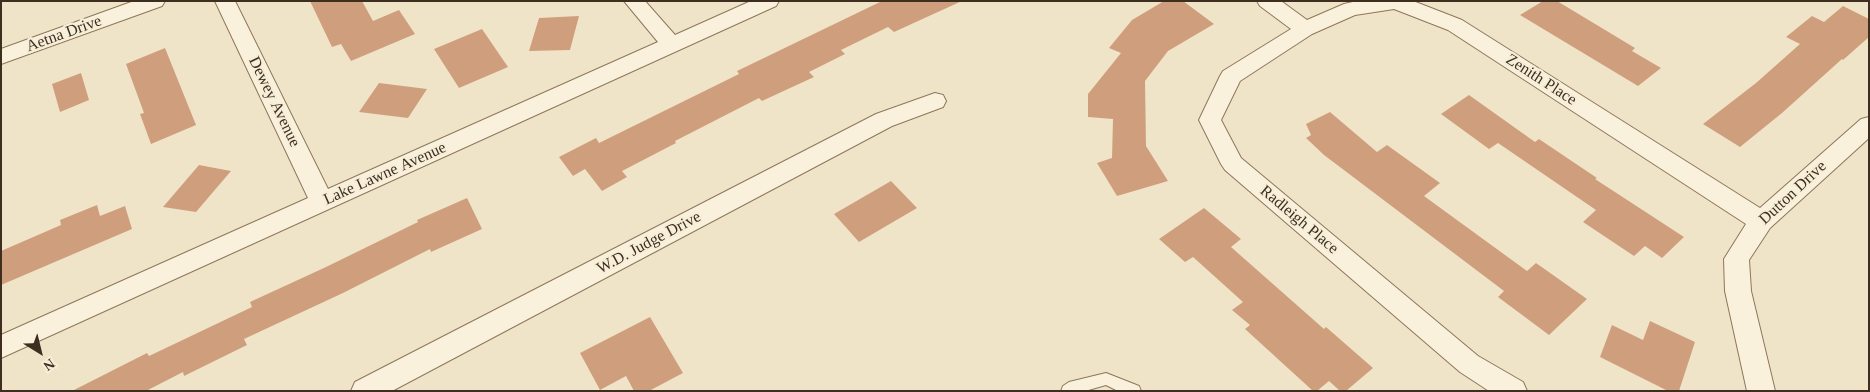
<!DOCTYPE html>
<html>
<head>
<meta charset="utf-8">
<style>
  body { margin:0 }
  #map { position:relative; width:1870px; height:392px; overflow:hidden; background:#f0e4c8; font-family:Georgia,serif }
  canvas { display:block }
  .frame { position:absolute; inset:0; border:2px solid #3d2e20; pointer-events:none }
  .north { position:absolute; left:15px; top:327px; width:50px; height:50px; -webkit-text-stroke:4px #f7eed8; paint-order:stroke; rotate:144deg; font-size:14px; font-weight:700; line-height:20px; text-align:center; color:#3d2e20 }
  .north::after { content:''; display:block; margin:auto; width:18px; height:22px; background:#3d2e20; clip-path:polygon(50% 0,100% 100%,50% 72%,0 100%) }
</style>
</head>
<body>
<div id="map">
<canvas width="1870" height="392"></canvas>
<div class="frame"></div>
<div class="north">N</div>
</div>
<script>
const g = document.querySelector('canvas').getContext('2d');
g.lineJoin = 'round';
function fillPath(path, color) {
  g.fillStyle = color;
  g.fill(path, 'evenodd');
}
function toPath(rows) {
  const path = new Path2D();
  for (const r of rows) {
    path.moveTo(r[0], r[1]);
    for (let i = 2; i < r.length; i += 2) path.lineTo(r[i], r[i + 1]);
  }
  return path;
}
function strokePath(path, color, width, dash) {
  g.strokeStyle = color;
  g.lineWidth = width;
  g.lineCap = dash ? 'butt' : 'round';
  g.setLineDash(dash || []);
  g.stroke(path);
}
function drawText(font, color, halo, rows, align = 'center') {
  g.font = font + ' Georgia,serif';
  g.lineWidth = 4.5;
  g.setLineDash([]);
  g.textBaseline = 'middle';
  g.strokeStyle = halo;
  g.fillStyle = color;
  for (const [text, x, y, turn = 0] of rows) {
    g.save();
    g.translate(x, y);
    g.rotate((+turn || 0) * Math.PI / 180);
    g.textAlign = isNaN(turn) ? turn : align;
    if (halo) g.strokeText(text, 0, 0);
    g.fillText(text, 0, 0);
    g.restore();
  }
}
fillPath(toPath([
  [310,1,362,1,373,21,399,10,415,34,351,61,341,44,332,47],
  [882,1,962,1,894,32,888,27,841,50,845,54,809,72,814,77,762,101,759,98,675,141,676,143,622,171,627,177,602,191,585,169,573,176,559,157,596,138,599,143,739,74,737,71],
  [1164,1,1183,1,1214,24,1168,51,1145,81,1146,146,1168,181,1117,196,1097,163,1112,158,1113,119,1088,117,1088,94,1121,53,1109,48,1132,20],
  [1543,1,1557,1,1635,48,1632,51,1661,68,1638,86,1520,15],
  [1843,6,1869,19,1869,37,1843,60,1842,59,1782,113,1740,147,1703,124,1756,83,1800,44,1786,37,1812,16,1824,22],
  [579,16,570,50,529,51,539,18],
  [482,29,508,67,459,88,434,49],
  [165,48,196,125,151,144,140,114,144,113,126,64],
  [81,73,89,100,60,112,52,84],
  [379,83,427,89,408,118,359,112],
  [1469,95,1535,142,1539,139,1597,178,1595,179,1684,237,1662,258,1645,246,1634,256,1583,222,1596,210,1498,143,1489,149,1441,114],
  [1330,112,1377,152,1387,145,1440,183,1424,196,1527,271,1536,263,1587,299,1549,335,1498,297,1504,291,1324,155,1306,138,1311,135,1306,124],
  [199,165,231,171,196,212,163,207],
  [891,181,917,208,859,242,834,214],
  [467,198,482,229,431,252,430,249,343,293,244,339,247,345,184,376,183,372,146,391,72,391,147,353,149,356,252,307,250,302,326,267,418,222,417,220],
  [97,205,100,216,125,206,132,229,1,285,1,251,61,225,60,220],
  [1204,208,1241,239,1231,247,1324,329,1326,327,1373,368,1346,391,1340,391,1329,381,1317,391,1313,391,1245,329,1250,325,1232,310,1243,302,1193,257,1185,262,1159,239],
  [650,317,683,373,649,391,634,391,626,376,600,390,580,353],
  [1650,321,1695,342,1679,391,1668,391,1600,357,1612,325,1643,340]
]), '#cf9f7d');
const service = toPath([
  [1106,373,1139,386,1141,391,1118,391,1106,385,1085,391,1061,391,1063,386,1069,382,1106,373]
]);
const minor = toPath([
  [134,1,165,1,162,6,1,64,1,49,134,1],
  [215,1,235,1,328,189,658,42,624,1,645,1,675,35,751,1,779,1,776,6,1,358,1,335,308,198,215,1],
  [1257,1,1281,1,1307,20,1344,4,1357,1,1413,1,1462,20,1760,208,1861,119,1869,117,1869,138,1770,228,1749,260,1751,291,1775,391,1747,391,1725,291,1724,259,1746,224,1448,30,1394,9,1355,15,1312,34,1240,81,1221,120,1241,158,1478,356,1523,382,1527,391,1489,391,1460,372,1225,170,1221,164,1199,120,1220,76,1223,71,1291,29,1260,6,1257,1],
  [935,93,943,95,946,101,943,107,892,126,392,391,351,391,355,382,876,114,935,93]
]);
strokePath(service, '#8d765c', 2);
strokePath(minor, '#8d765c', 2);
fillPath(service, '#faf1dc');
fillPath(minor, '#faf1dc');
drawText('16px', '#3d2e20', '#f7eed8', [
  ["Aetna Drive",64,34,-20],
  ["Zenith Place",1541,80,33],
  ["Dewey Avenue",274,102,64],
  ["Lake Lawne Avenue",385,174,-24],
  ["Dutton Drive",1793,193,-43],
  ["Radleigh Place",1299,220,40],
  ["W.D. Judge Drive",649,243,-28]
]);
</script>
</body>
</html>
